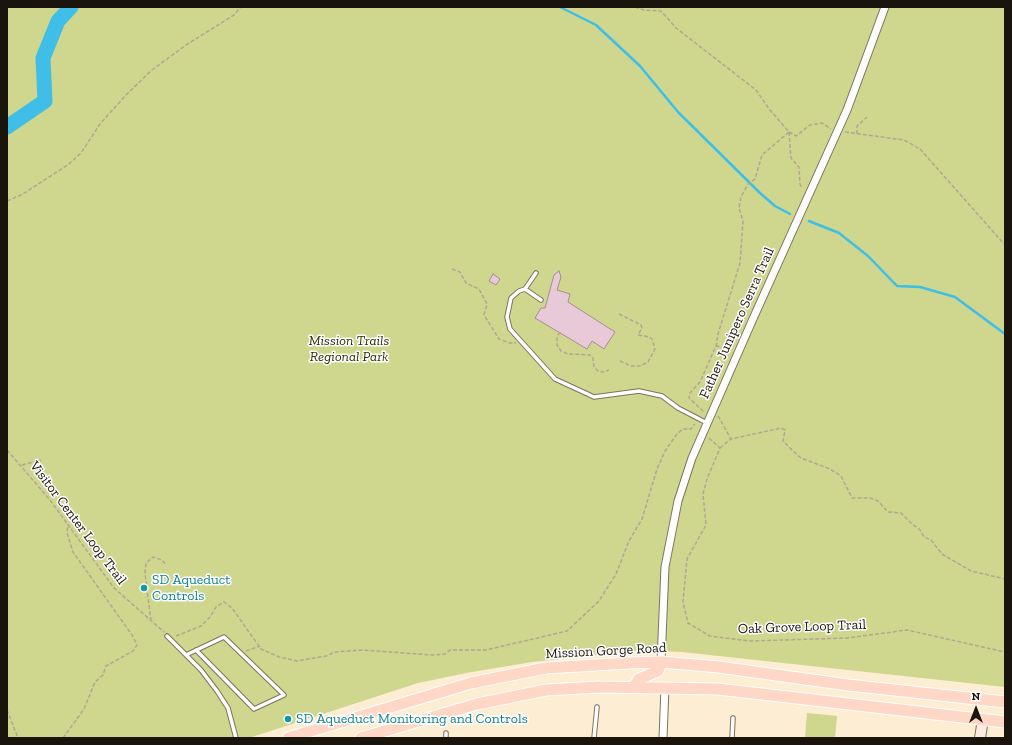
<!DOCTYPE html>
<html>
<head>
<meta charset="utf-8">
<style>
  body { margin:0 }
  #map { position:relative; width:1012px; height:745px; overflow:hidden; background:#fcedd3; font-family:"Zilla Slab",serif }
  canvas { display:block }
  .frame { position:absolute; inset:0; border:8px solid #1a150c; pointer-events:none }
  .north { position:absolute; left:956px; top:689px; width:40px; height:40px; -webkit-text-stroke:3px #fff; paint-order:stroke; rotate:0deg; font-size:11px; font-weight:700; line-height:16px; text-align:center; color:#1a150c }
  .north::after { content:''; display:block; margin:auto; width:14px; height:18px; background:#1a150c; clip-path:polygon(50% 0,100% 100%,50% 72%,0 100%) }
</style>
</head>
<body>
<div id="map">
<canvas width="1012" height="745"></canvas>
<div class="frame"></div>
<div class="north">N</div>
</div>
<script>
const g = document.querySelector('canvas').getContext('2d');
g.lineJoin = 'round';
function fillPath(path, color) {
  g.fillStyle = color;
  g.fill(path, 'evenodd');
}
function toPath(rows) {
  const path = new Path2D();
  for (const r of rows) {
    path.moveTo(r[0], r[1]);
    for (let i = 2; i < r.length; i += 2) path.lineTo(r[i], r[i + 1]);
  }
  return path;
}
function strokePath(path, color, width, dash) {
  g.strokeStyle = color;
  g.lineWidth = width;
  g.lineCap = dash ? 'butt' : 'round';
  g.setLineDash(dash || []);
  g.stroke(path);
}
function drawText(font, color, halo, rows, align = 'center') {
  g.font = font + ' "Zilla Slab",serif';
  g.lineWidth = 3;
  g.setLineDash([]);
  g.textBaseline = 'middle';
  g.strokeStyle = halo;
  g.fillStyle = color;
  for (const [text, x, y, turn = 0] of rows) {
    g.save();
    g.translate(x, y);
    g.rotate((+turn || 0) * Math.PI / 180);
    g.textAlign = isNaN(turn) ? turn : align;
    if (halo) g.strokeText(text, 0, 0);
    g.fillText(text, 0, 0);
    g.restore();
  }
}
fillPath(toPath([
  [7,7,1005,7,1005,687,682,652,642,650,532,662,466,673,418,683,249,738,7,738],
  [807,713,837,716,835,738,805,738]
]), '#cfd68d');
strokePath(toPath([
  [560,7,596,25,640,66,678,112,760,193,775,206,790,214],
  [809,221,839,233,868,256,897,286,920,287,955,297,1005,334]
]), '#3fbee8', 2.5);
strokePath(toPath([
  [7,127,45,101,43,58,58,21,71,7]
]), '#3fbee8', 15);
const building = toPath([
  [559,271,561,277,557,290,570,294,568,302,615,332,604,349,592,341,587,349,535,318,541,308,545,308,554,275,559,271],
  [493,274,500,279,496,285,489,281,493,274]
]);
fillPath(building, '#e7c9d7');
strokePath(building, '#a88c99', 1);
const lane = toPath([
  [536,273,525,289,519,291,511,298,507,317,510,329,555,379,594,397,639,391,662,396,678,408,707,423],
  [525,289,541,300],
  [167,636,201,670,217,691,228,708,236,738],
  [186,655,224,637,284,695,254,709,196,650],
  [446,738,446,733],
  [594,738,597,707],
  [732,738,733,718]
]);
const street = toPath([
  [661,662,665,567,678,501,692,458,752,321,847,110,885,7],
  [663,738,665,688]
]);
const secondary = toPath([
  [980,738,983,719]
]);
const primary = toPath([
  [634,687,639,679,658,671,661,662],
  [288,738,471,683,546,668,629,663,661,662,719,667,848,685,1005,702],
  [361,738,477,704,546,690,600,687,718,689,1005,722]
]);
strokePath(lane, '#80725b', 5.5);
strokePath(street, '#80725b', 9);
strokePath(secondary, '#80725b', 12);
strokePath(primary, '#fff', 13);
strokePath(toPath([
  [635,7,644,10,661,11,676,28,756,90,770,110,789,132,762,155,755,179,748,184,741,197,739,208,743,221,740,263,718,334,716,346,700,382,690,393,689,398,703,411,701,413],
  [789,132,796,136,810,125,822,123,831,129],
  [789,132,791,158,799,167,800,184,802,188],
  [845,132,904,140,920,149,1005,245],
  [857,134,857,126,867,117],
  [7,201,23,194,69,164,81,153,100,124,126,95,152,70,186,45,234,15,241,7],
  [452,269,460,272,466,283,479,289,487,304,484,315,499,339,510,343,516,343],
  [619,314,641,325,642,328,638,335,649,337,652,339,655,349,648,362,640,366,631,366,620,361],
  [560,332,557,337,557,345,561,351,568,354,590,355,593,358,594,367,598,371,603,372,609,370],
  [716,345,729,353],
  [718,416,731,439],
  [709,438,720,448,707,479,703,494,706,525,687,559,683,602,688,623,710,636,749,641,847,638,907,630,1005,652],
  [720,448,731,439,781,428,785,430,783,441,793,451,801,458,830,469,841,476,852,498,870,498,878,501,888,512,901,513,910,522,920,530,924,537,931,540,942,554,971,571,1005,579],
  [7,450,50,500,114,588,164,632],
  [22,465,41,460],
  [151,621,145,573,146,563,153,557,162,560,166,565],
  [176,636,201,626,210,617,216,607,224,602,232,608,261,649,279,657,297,661,326,656,335,652,362,650,433,655,445,654,450,650,486,650,567,631,599,601,616,574,629,541,642,519,657,469,665,451,677,434,683,429,691,429,695,424],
  [246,651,260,646],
  [7,710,18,738],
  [63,738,84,709,95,682,103,675,106,666,133,651,137,645,132,635,73,552,67,533,68,524]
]), '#b3a793', 1.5, [4, 2]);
strokePath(lane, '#fff', 3.5);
strokePath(street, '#fff', 7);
strokePath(secondary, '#feebe3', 10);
strokePath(primary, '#fed7c7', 11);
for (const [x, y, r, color] of [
  [144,588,4,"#0f9aa8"],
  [288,719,4,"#0f9aa8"]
]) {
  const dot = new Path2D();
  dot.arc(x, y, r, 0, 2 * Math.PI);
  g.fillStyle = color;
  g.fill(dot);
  strokePath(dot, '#fff', 1.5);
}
drawText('14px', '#1a150c', '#fff', [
  ["Father Junipero Serra Trail",737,323,-66],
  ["Visitor Center Loop Trail",78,523,53],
  ["Oak Grove Loop Trail",802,627,-2],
  ["Mission Gorge Road",606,651,-3]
]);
drawText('italic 14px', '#2b2e03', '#fff', [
  ["Mission Trails",349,341],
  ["Regional Park",349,357]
]);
drawText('14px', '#0d838f', '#fff', [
  ["SD Aqueduct",152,580],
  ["Controls",152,596],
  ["SD Aqueduct Monitoring and Controls",296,719]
], 'left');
</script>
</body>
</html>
